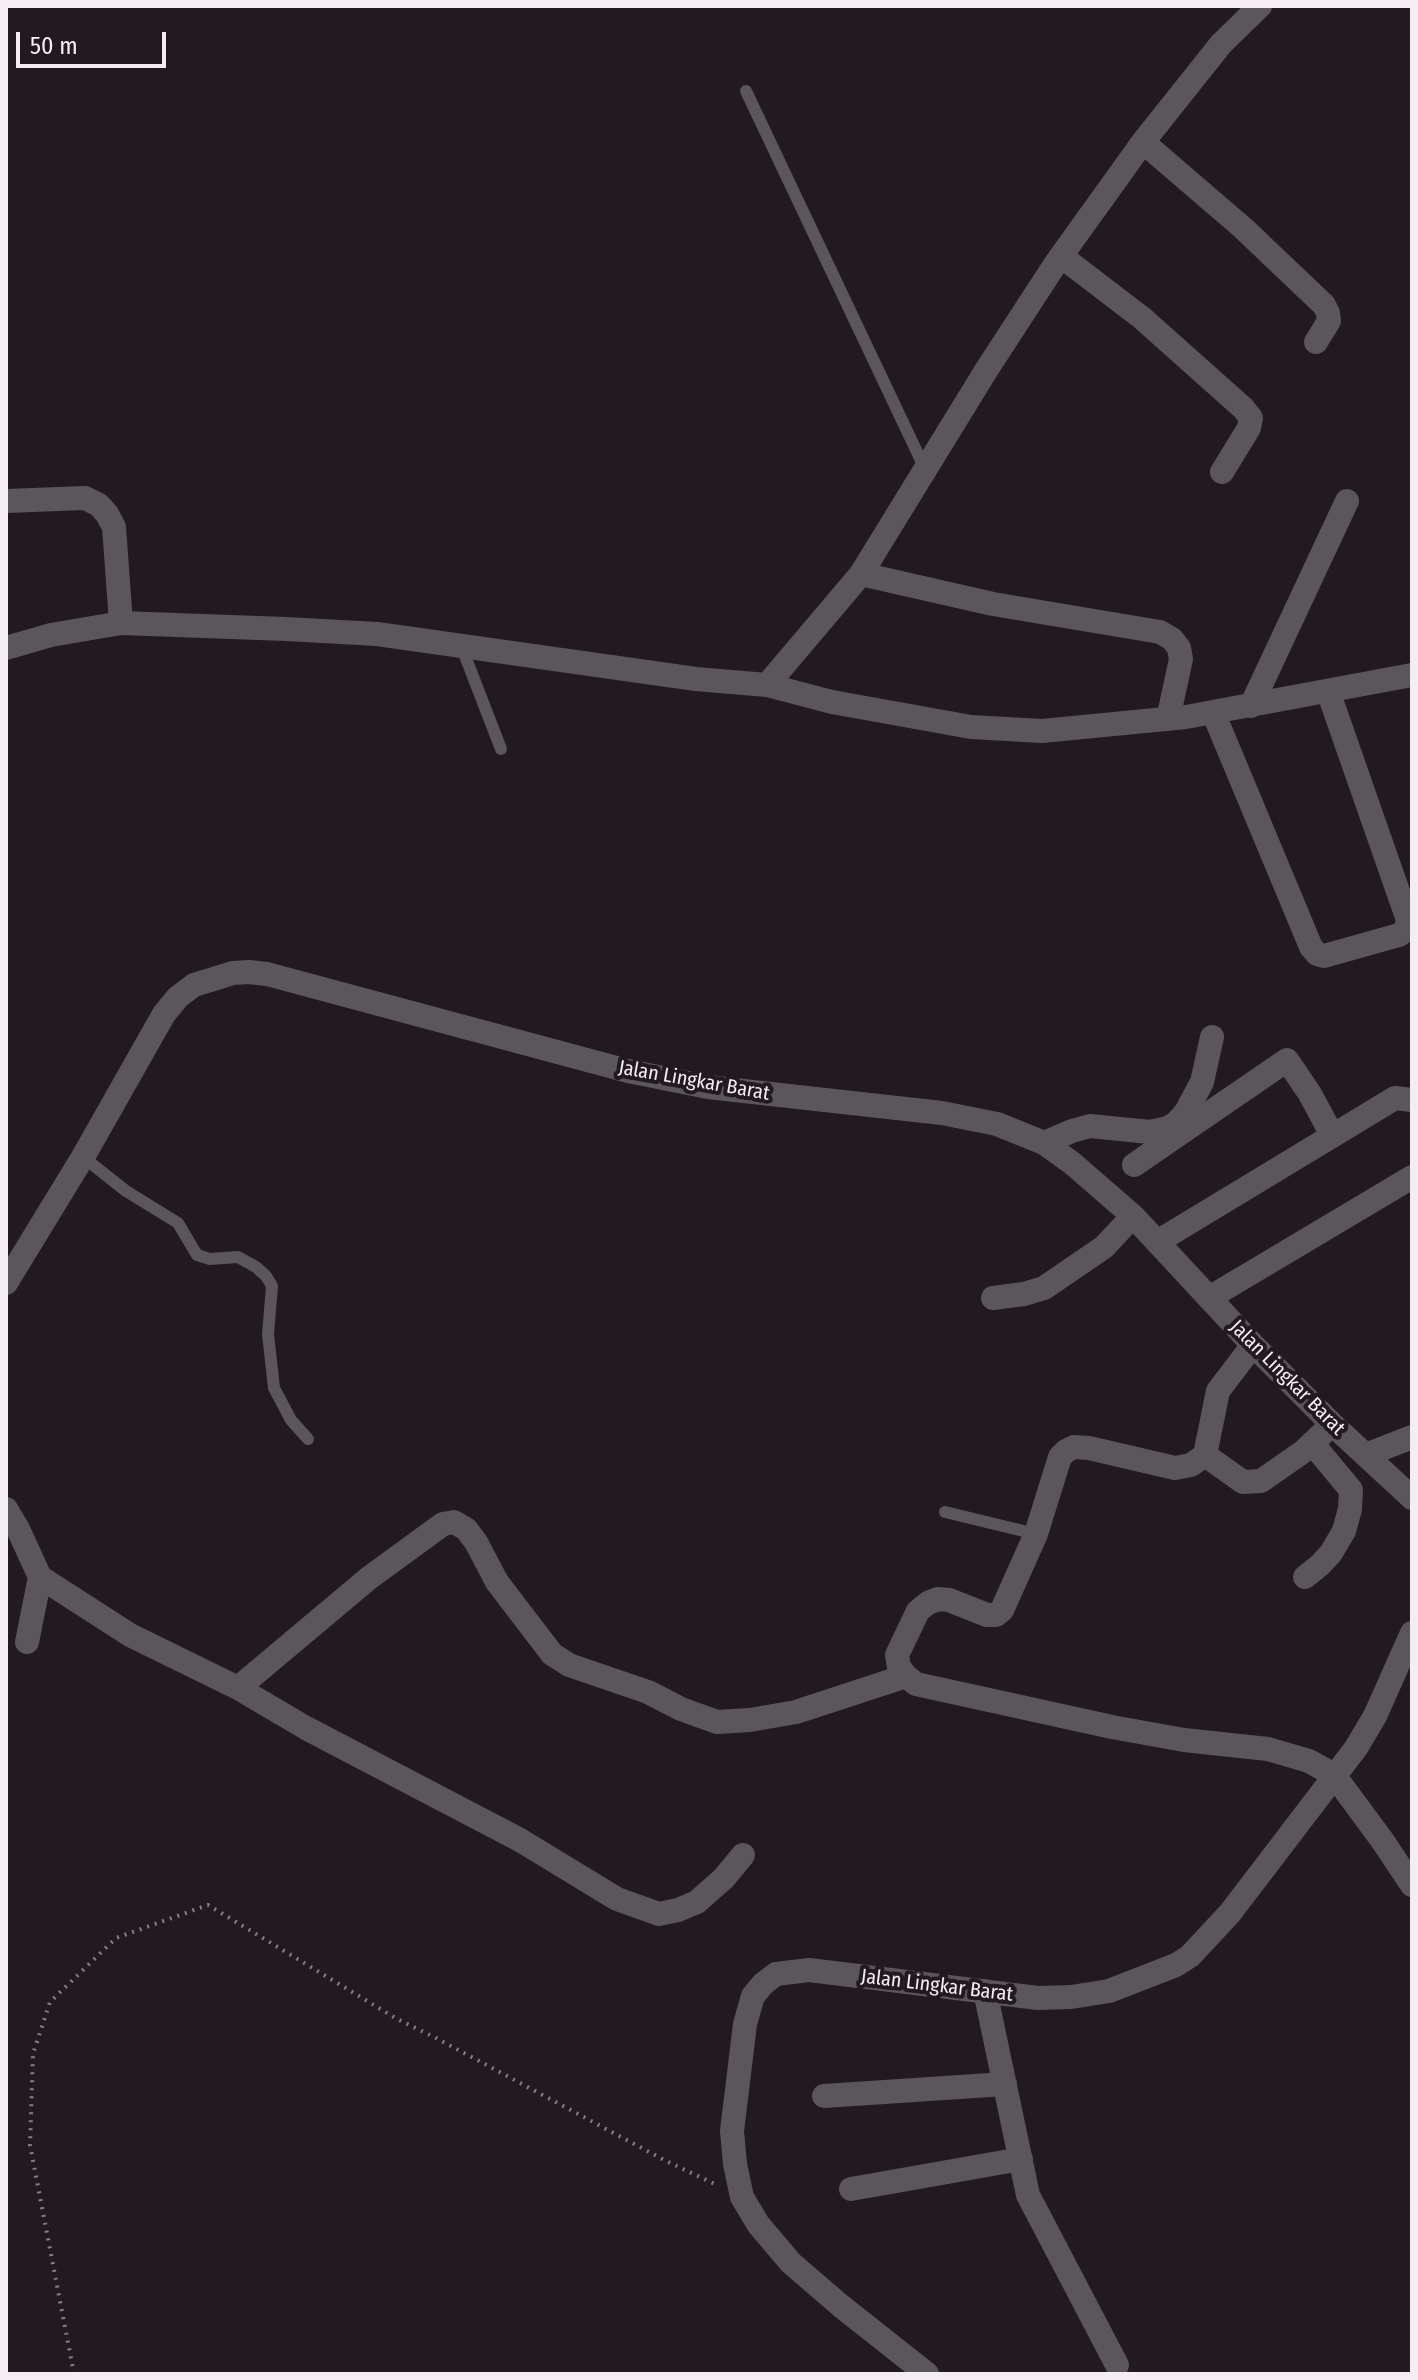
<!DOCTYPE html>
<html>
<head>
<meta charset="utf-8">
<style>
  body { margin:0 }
  #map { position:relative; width:1418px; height:2380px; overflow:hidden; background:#231921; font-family:"Fira Sans Condensed",sans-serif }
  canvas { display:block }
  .frame { position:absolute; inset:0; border:8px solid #f4edf3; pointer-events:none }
  .scale { position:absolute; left:16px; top:32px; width:150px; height:36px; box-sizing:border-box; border:4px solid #f4edf3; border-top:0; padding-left:10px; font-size:24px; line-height:28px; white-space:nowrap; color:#f4edf3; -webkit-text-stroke:6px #231921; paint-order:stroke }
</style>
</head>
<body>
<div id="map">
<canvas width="1418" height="2380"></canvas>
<div class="frame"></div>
<div class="scale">50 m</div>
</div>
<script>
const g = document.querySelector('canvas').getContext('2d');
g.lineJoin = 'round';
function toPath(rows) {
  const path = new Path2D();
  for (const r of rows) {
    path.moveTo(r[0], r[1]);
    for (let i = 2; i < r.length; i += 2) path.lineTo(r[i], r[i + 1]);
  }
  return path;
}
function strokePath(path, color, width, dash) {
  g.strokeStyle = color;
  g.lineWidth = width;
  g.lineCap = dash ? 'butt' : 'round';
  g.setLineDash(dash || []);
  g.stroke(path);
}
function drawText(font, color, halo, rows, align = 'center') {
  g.font = font + ' "Fira Sans Condensed",sans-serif';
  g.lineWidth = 8;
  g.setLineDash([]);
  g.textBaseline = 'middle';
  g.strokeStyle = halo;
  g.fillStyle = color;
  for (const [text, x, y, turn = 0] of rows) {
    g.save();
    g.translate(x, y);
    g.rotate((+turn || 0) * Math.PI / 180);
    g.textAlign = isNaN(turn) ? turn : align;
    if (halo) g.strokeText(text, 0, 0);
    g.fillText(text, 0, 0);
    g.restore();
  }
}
strokePath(toPath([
  [74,2374,30,2145,33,2054,50,2002,116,1938,208,1905,397,2019,436,2038,666,2161,717,2185]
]), '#877e85', 4, [2, 6]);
strokePath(toPath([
  [746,91,926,471],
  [462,648,501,749],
  [83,1157,126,1191,178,1223,197,1255,210,1259,238,1257,256,1267,266,1276,272,1286,268,1334,274,1388,291,1420,308,1439],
  [945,1512,1036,1534]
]), '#5b565a', 12);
strokePath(toPath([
  [1143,142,1243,228,1324,305,1328,313,1329,321,1316,342],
  [1061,256,1142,318,1243,408,1251,418,1249,428,1222,472],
  [6,501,85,498,99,505,107,514,114,527,121,623],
  [861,574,993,604,1160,632,1172,639,1179,648,1181,659,1168,719],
  [6,648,51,635,121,623,286,629,377,634,696,679,767,685,832,702,971,727,1042,731,1186,717,1412,675],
  [767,685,861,574,987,369,1056,263,1143,142,1221,44,1260,6],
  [1251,706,1347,501],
  [1213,712,1311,947,1317,954,1324,956,1399,935,1406,930,1408,920,1328,691],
  [1044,1143,1072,1131,1090,1126,1150,1132,1168,1128,1176,1123,1186,1112,1202,1082,1212,1037],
  [1134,1165,1287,1060,1310,1094,1332,1135],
  [1157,1242,1395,1098,1412,1100],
  [6,1283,83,1157,164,1014,178,997,194,985,233,973,249,972,267,974,628,1071,708,1087,942,1113,997,1124,1044,1143,1072,1163,1133,1216,1253,1345,1333,1425,1412,1498],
  [993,1298,1024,1294,1044,1288,1104,1247,1133,1216],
  [1209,1298,1412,1177],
  [1253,1345,1218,1391,1205,1455,1191,1465,1175,1468,1089,1448,1074,1447,1066,1451,1060,1457,1036,1534,1002,1610,996,1615,987,1615,949,1600,938,1599,928,1603,918,1611,897,1655,899,1667,906,1676,916,1684,1112,1727,1184,1740,1268,1749,1309,1761,1334,1775,1382,1840,1412,1885],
  [1205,1455,1243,1482,1261,1481,1304,1451,1322,1434],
  [1366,1455,1412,1437],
  [6,1509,18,1529,40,1577,27,1642],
  [40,1577,130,1635,238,1688,369,1578,443,1524,454,1522,466,1529,476,1542,497,1582,552,1654,569,1665,648,1692,681,1709,717,1722,750,1720,796,1712,906,1676],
  [1305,1577,1320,1565,1331,1553,1344,1531,1350,1509,1351,1490,1312,1443],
  [238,1688,306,1728,520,1840,617,1899,659,1914,678,1910,697,1902,724,1878,743,1855],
  [985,1991,1028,2195,1117,2365],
  [824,2096,1005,2084],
  [851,2189,1021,2159],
  [927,2374,841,2306,791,2263,758,2224,742,2197,735,2164,732,2131,745,2024,753,1996,763,1984,776,1974,809,1970,1038,1998,1071,1997,1109,1991,1176,1965,1190,1956,1230,1913,1356,1748,1375,1716,1412,1633]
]), '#5b565a', 24);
drawText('20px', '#f4edf3', '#231921', [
  ["Jalan Lingkar Barat",694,1081,10],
  ["Jalan Lingkar Barat",1287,1378,45],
  ["Jalan Lingkar Barat",937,1986,7]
]);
</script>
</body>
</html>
